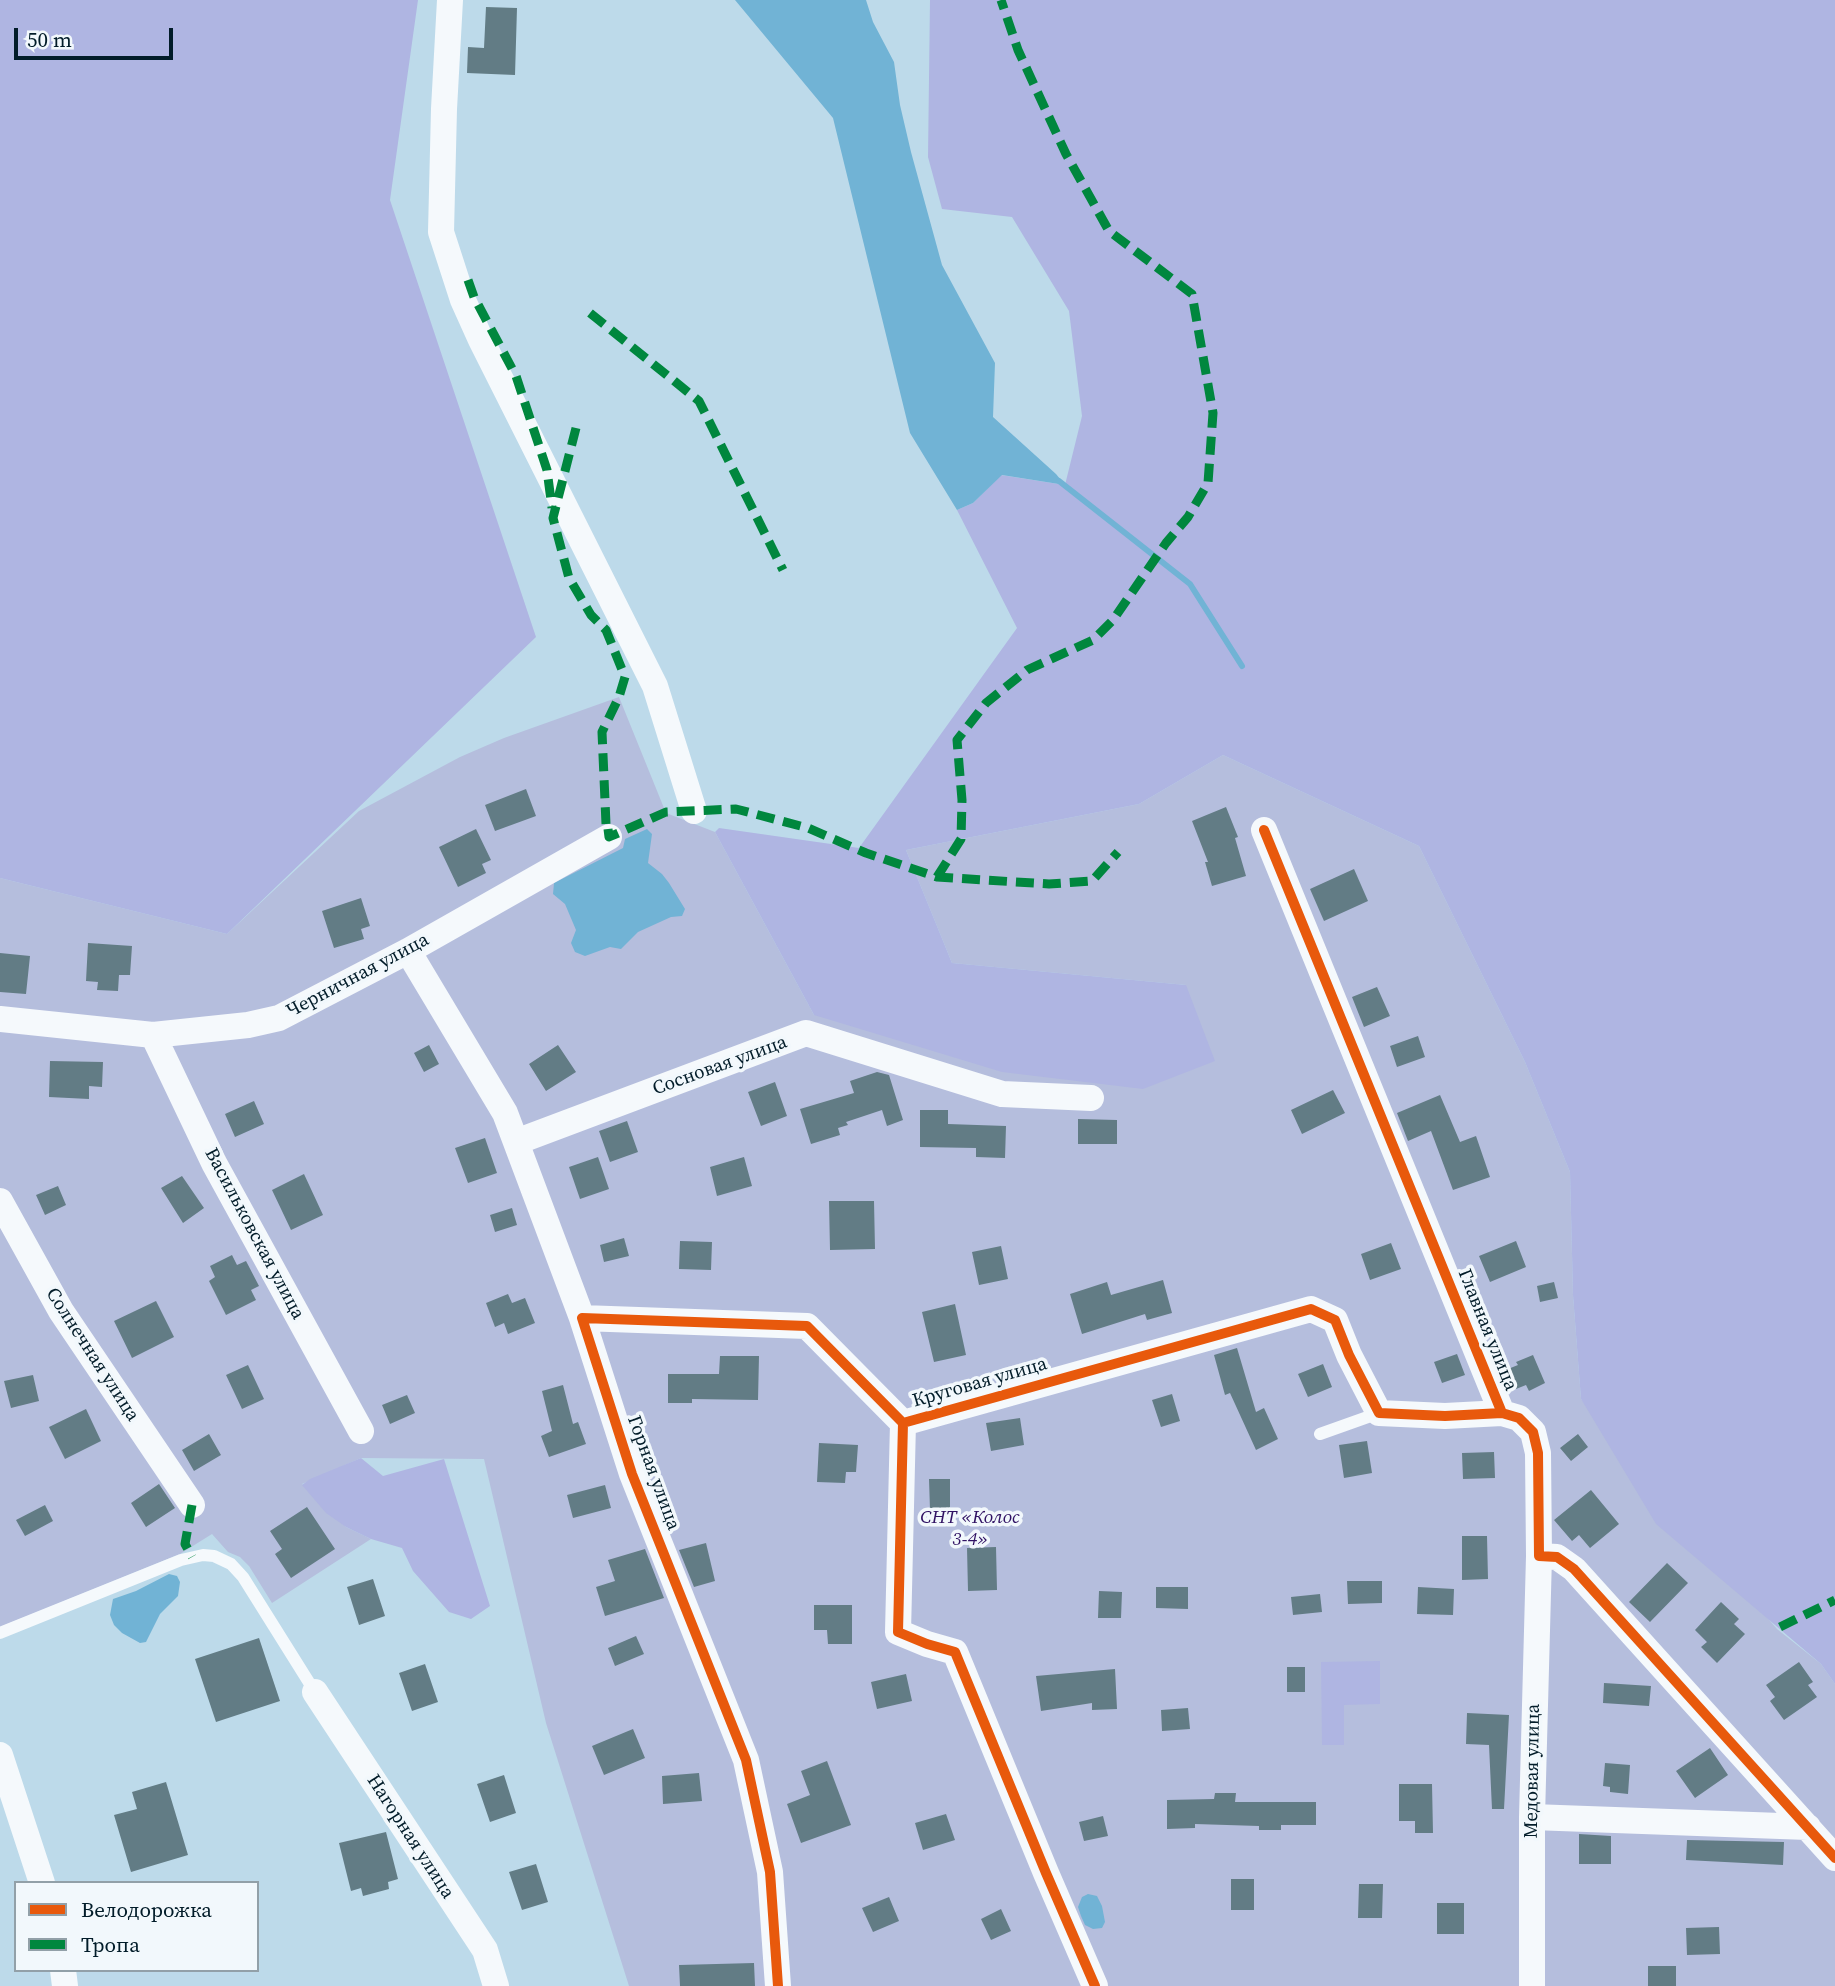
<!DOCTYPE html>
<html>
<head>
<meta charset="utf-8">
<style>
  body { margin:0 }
  #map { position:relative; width:1835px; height:1986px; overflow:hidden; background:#bddaea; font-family:"Source Serif 4",serif }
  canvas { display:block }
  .legend { position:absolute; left:14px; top:1881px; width:245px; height:91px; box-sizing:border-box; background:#f2f8fc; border:2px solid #92a0a8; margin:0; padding:9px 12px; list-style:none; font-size:21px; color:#021c29 }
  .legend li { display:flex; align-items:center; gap:14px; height:35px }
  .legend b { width:35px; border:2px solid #92a0a8 }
  .scale { position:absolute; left:14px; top:28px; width:159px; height:32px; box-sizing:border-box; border:4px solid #021c29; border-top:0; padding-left:9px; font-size:21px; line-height:24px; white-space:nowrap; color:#021c29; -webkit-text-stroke:5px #f2f8fc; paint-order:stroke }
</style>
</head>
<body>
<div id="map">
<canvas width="1835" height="1986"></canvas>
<ul class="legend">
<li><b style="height:9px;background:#e8590c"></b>Велодорожка</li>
<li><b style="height:9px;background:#00873e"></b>Тропа</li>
</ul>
<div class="scale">50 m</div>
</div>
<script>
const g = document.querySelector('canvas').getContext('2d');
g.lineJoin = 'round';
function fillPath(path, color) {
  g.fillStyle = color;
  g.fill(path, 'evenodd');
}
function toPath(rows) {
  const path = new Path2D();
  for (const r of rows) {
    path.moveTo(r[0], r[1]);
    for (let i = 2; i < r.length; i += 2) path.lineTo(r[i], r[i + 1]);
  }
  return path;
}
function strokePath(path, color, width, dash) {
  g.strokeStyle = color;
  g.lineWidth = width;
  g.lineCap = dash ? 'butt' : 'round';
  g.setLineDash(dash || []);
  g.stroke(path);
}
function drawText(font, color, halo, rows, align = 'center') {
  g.font = font + ' "Source Serif 4",serif';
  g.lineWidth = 7;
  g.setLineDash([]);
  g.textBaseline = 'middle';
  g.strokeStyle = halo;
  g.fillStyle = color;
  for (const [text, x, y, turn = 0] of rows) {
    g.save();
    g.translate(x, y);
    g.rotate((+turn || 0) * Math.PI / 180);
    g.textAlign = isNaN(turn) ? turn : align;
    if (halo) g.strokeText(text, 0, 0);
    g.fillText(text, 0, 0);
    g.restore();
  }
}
fillPath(toPath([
  [619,697,666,813,715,832,814,1015,1186,985,952,963,906,850,1139,804,1223,755,1419,846,1525,1062,1570,1172,1573,1295,1581,1399,1777,1629,1821,1664,1835,1684,1835,1986,629,1986,546,1723,484,1459,361,1458,302,1484,346,1527,371,1539,272,1603,249,1566,240,1557,228,1552,212,1534,180,1554,0,1627,0,878,227,934,359,811,460,757,504,738]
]), '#b5bedd');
fillPath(toPath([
  [0,0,418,0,390,200,536,637,227,934,0,878],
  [930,0,1835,0,1835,1684,1821,1664,1656,1524,1581,1399,1573,1295,1570,1172,1525,1062,1419,846,1223,755,1139,804,906,850,952,963,1186,985,1215,1061,1143,1089,1002,1072,814,1015,715,832,719,828,859,848,1017,628,957,510,973,503,1001,475,1065,485,1082,416,1069,311,1012,217,942,209,928,157],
  [361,1458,383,1476,444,1459,490,1606,471,1619,449,1612,413,1571,402,1548,371,1539,346,1527,326,1513,302,1485,310,1479],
  [1380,1661,1380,1704,1344,1705,1344,1745,1322,1745,1321,1662]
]), '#afb5e2');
fillPath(toPath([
  [735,0,866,0,873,22,894,62,900,105,911,152,942,265,995,363,993,417,1056,474,1065,485,1002,475,973,503,957,510,910,433,833,118],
  [647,829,652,834,648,863,662,874,669,883,685,909,682,916,671,917,638,932,621,949,610,947,585,956,575,952,571,943,576,930,565,904,553,894,554,883,623,848,625,839],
  [169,1574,177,1576,180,1582,178,1596,160,1614,146,1642,140,1643,122,1633,114,1625,110,1615,113,1599,136,1591],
  [1088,1894,1097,1896,1102,1906,1105,1922,1102,1928,1093,1929,1085,1925,1081,1916,1078,1907,1082,1897]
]), '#71b3d5');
strokePath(toPath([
  [1059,481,1190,584,1242,666]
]), '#71b3d5', 6);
fillPath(toPath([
  [486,7,517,8,515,75,467,73,468,47,484,48],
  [526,789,536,816,495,831,485,805],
  [1226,807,1238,837,1235,838,1246,876,1212,886,1205,862,1208,862,1192,821],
  [476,829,491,860,482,864,486,873,458,887,439,847],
  [1354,869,1368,901,1324,921,1310,889],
  [361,898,370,926,361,929,364,939,334,948,322,911],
  [88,943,132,946,130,975,119,975,118,991,97,990,98,982,86,981],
  [0,953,30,956,26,994,0,992],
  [1377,987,1390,1016,1364,1027,1352,997],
  [1418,1036,1425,1057,1397,1067,1390,1046],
  [429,1045,439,1064,424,1072,414,1053],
  [558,1045,576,1072,546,1091,529,1064],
  [50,1061,103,1062,102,1087,89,1086,89,1099,49,1097],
  [877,1072,889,1075,903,1120,887,1126,882,1110,846,1122,848,1125,838,1128,840,1135,811,1144,800,1109,854,1093,850,1081],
  [775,1082,787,1116,761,1126,748,1092],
  [1333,1090,1345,1113,1302,1134,1291,1110],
  [1440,1095,1460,1142,1476,1136,1490,1177,1453,1190,1431,1131,1408,1141,1397,1113],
  [254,1101,264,1124,235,1137,225,1114],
  [920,1110,948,1110,948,1124,1006,1126,1005,1158,976,1157,976,1148,920,1147],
  [1078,1119,1117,1120,1117,1144,1078,1144],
  [627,1121,638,1152,610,1162,599,1131],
  [485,1138,497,1173,468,1183,455,1148],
  [598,1157,609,1189,580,1199,569,1167],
  [744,1157,752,1186,717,1196,710,1167],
  [304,1174,323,1215,291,1230,272,1190],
  [182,1176,204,1208,183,1223,161,1188],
  [58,1186,66,1205,45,1215,36,1195],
  [829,1201,874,1201,875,1249,830,1250],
  [512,1208,517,1225,495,1232,490,1215],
  [624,1238,629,1256,604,1262,600,1245],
  [680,1241,712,1242,711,1270,679,1269],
  [1516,1241,1526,1267,1490,1282,1479,1256],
  [1391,1243,1401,1269,1370,1280,1361,1254],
  [1001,1246,1008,1279,979,1285,972,1252],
  [232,1255,237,1265,246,1261,259,1286,251,1290,256,1300,226,1315,209,1281,215,1277,210,1266],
  [1163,1280,1172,1313,1147,1320,1145,1314,1082,1334,1070,1294,1107,1282,1111,1295],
  [1554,1282,1558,1298,1540,1302,1537,1286],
  [508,1294,512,1303,525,1298,535,1323,508,1334,504,1323,495,1327,486,1303],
  [156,1301,174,1337,132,1358,114,1321],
  [955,1304,966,1355,934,1362,922,1312],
  [1237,1348,1256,1412,1264,1408,1278,1439,1256,1450,1230,1393,1225,1395,1214,1355],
  [1457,1354,1465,1375,1442,1383,1434,1362],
  [1533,1355,1545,1383,1529,1391,1526,1385,1516,1389,1508,1369,1518,1365,1516,1362],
  [720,1356,759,1356,758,1400,692,1399,692,1403,668,1403,668,1374,719,1374],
  [1323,1364,1332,1387,1308,1397,1298,1374],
  [248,1365,264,1399,242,1409,226,1375],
  [33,1375,39,1401,11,1408,4,1381],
  [563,1385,573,1424,578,1422,586,1444,549,1457,541,1436,552,1431,542,1391],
  [1172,1394,1180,1421,1161,1427,1152,1400],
  [407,1395,415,1413,390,1424,382,1405],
  [86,1409,101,1441,65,1459,49,1427],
  [1020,1418,1024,1445,991,1451,986,1423],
  [209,1434,221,1455,194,1471,182,1450],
  [1578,1434,1588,1447,1571,1461,1560,1448],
  [1367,1441,1372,1473,1344,1478,1339,1445],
  [819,1443,858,1445,856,1472,846,1472,845,1483,817,1482],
  [1494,1452,1495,1478,1463,1479,1462,1453],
  [929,1479,950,1479,950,1510,930,1510],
  [159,1484,175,1508,146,1527,131,1503],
  [605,1485,611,1508,573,1518,567,1495],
  [1591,1490,1619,1524,1590,1548,1579,1535,1572,1541,1554,1520],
  [45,1505,53,1521,25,1536,16,1520],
  [307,1507,335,1549,291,1578,275,1554,282,1549,270,1531],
  [1462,1536,1487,1536,1488,1579,1462,1580],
  [706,1543,715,1581,694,1587,679,1550],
  [996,1547,997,1590,968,1591,967,1548],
  [645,1549,664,1598,605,1616,596,1587,615,1581,608,1560],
  [1667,1563,1688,1583,1650,1622,1629,1602],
  [373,1579,385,1616,359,1625,347,1587],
  [1347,1581,1382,1581,1382,1603,1348,1604],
  [1156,1587,1188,1587,1188,1609,1156,1608],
  [1418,1587,1454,1589,1453,1615,1417,1614],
  [1099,1591,1122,1592,1121,1618,1098,1618],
  [1320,1594,1322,1612,1293,1615,1291,1597],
  [1721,1602,1739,1619,1734,1624,1745,1634,1717,1663,1701,1647,1707,1642,1695,1630],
  [814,1605,852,1605,852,1644,828,1644,827,1630,814,1630],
  [636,1636,644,1654,615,1666,608,1648],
  [259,1638,280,1701,216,1722,195,1659],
  [1799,1662,1813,1682,1808,1685,1817,1697,1784,1720,1770,1701,1775,1697,1766,1685],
  [425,1664,438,1702,412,1711,399,1673],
  [1287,1667,1305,1667,1305,1692,1287,1692],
  [1115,1669,1117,1709,1092,1710,1092,1703,1041,1711,1036,1676],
  [906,1674,912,1701,877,1709,871,1682],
  [1604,1683,1651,1686,1649,1706,1603,1703],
  [1188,1708,1190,1729,1162,1731,1161,1710],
  [1467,1713,1509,1715,1504,1809,1492,1809,1489,1745,1466,1744],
  [633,1729,645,1758,604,1775,592,1746],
  [1710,1748,1728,1775,1695,1798,1676,1771],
  [827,1761,851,1825,801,1843,787,1804,810,1795,801,1771],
  [1605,1763,1630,1765,1628,1794,1610,1792,1610,1787,1603,1786],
  [699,1773,702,1801,663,1804,662,1776],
  [504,1775,516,1813,490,1822,477,1784],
  [166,1782,188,1855,131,1872,114,1815,137,1809,132,1792],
  [1399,1784,1432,1784,1433,1833,1415,1833,1415,1821,1399,1821],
  [1215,1793,1236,1793,1235,1802,1316,1802,1316,1825,1281,1825,1281,1830,1259,1830,1259,1826,1195,1824,1195,1828,1167,1829,1167,1800,1214,1799],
  [946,1814,955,1840,923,1850,915,1823],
  [1103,1816,1108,1836,1084,1841,1079,1822],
  [386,1832,398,1879,388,1882,389,1889,363,1896,361,1888,351,1891,339,1843],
  [1579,1834,1611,1836,1611,1864,1579,1864],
  [1687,1840,1784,1842,1783,1865,1686,1860],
  [536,1864,548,1902,522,1910,509,1872],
  [1231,1879,1254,1879,1254,1910,1231,1910],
  [1359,1884,1383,1884,1382,1918,1358,1918],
  [889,1897,899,1921,873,1932,862,1908],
  [1437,1903,1464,1903,1464,1934,1437,1934],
  [1001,1909,1011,1931,991,1940,981,1919],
  [1719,1927,1720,1954,1687,1955,1686,1928],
  [754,1963,755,1986,680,1986,679,1965],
  [1648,1966,1676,1966,1676,1986,1648,1986]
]), '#627c85');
strokePath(toPath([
  [1320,1434,1379,1413],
  [0,1633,181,1560,203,1555,214,1556,231,1564,243,1577,315,1692]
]), '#f5f9fc', 12);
strokePath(toPath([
  [450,0,444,109,441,232,463,300,481,340,655,686,694,811],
  [1264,830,1502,1413,1519,1418,1533,1432,1538,1453,1539,1556,1557,1557,1574,1569,1835,1858],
  [408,951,505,1113,582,1318],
  [0,1019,153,1035,248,1025,279,1018,408,951,609,837],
  [153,1035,214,1163,361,1431],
  [516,1142,806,1033,1002,1094,1091,1098],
  [0,1201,61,1311,192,1505],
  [315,1692,485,1950,496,1986],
  [0,1755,42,1883],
  [1532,1817,1808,1827],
  [63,1970,65,1986],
  [778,1986,770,1872,746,1760,632,1474,582,1318,807,1326,903,1423],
  [1095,1986,1046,1873,955,1652,927,1644,898,1632,903,1423,1311,1309,1335,1320,1349,1355,1379,1413,1445,1416,1502,1413],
  [1532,1986,1532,1817,1539,1556]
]), '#f5f9fc', 26);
strokePath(toPath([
  [468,280,474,297,516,376,547,470,552,508],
  [590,313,699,401,783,570],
  [576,428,553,518,569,578,591,615,606,630,625,677,619,697,602,732,606,824],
  [608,829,609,837,666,812,736,809,808,828,866,853,937,877,1049,884,1092,881,1118,852],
  [937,877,961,839,962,800,957,740,986,703,1027,670,1093,640,1113,620,1166,543,1188,517,1208,483,1213,413,1192,294,1109,231,1066,154,1018,50,1001,0],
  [192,1505,185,1544,192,1557],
  [1780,1627,1835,1600]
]), '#00873e', 9, [18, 9]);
strokePath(toPath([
  [1264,830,1502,1413,1519,1418,1533,1432,1538,1453,1539,1556,1557,1557,1574,1569,1835,1858],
  [778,1986,770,1872,746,1760,632,1474,582,1318,807,1326,903,1423],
  [1095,1986,1046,1873,955,1652,927,1644,898,1632,903,1423,1311,1309,1335,1320,1349,1355,1379,1413,1445,1416,1502,1413]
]), '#e8590c', 10);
drawText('19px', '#021c29', '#f2f8fc', [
  ["Черничная улица",358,976,-28],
  ["Сосновая улица",720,1066,-20],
  ["Васильковская улица",254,1234,62],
  ["Главная улица",1487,1330,68],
  ["Солнечная улица",92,1355,57],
  ["Круговая улица",980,1383,-16],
  ["Горная улица",653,1473,70],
  ["Медовая улица",1533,1771,-89],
  ["Нагорная улица",410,1837,57]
]);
drawText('italic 19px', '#301263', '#f2f8fc', [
  ["СНТ «Колос",970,1518],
  ["3-4»",970,1540]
]);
</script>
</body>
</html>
